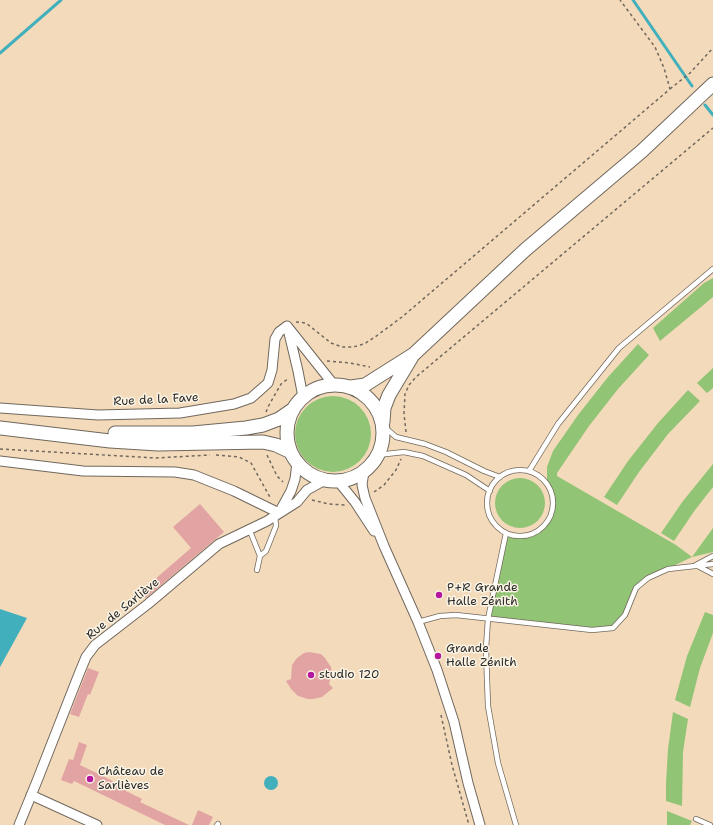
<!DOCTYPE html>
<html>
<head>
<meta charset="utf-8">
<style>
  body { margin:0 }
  canvas { display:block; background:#f2daba }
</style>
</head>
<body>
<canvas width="713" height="825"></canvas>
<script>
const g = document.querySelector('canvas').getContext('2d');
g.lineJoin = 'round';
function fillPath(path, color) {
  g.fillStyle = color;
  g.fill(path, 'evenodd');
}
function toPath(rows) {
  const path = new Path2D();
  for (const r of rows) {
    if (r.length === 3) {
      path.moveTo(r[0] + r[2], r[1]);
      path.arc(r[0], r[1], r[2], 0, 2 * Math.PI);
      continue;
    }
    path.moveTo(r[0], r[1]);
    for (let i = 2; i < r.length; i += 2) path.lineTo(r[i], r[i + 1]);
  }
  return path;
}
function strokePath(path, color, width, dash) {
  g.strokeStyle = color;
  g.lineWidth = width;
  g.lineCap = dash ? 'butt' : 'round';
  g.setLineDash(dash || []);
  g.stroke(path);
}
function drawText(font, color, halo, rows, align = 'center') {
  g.font = font + ' "Shantell Sans",sans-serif';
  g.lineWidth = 3;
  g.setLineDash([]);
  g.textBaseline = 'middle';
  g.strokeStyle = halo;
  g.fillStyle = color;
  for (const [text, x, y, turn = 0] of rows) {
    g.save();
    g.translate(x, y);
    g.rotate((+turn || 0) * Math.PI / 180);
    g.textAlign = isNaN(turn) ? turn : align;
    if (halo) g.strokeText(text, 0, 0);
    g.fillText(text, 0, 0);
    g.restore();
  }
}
fillPath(toPath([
  [713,278,713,297,660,341,653,328,704,283],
  [638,344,649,355,618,389,589,426,557,473,557,476,676,545,692,557,713,528,713,552,692,557,648,578,636,588,625,615,613,628,592,630,488,619,506,533,517,536,528,535,538,531,546,524,552,514,554,504,552,493,547,483,547,467,553,451,578,415,608,377],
  [713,368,713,388,707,393,697,383],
  [688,390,700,401,668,434,639,472,617,505,604,497,628,461,658,423],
  [333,434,38],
  [713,464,713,487,695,510,674,541,661,533,683,501],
  [520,503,25],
  [705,612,713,615,713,633,700,668,690,707,675,700,687,656],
  [673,712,688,719,683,752,682,806,666,801,666,783,668,749],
  [667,811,692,821,690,825,667,825]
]), '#92c475');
fillPath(toPath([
  [0,609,27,618,0,667],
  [271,783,7]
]), '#41b0bc');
strokePath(toPath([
  [633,0,692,86],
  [0,53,61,0],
  [705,105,713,115]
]), '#41b0bc', 3);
fillPath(toPath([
  [200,504,224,532,146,598,139,593,191,548,173,527],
  [309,652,321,654,325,658,331,667,332,673,329,684,333,688,322,697,313,699,308,699,298,696,291,689,286,681,291,679,292,665,297,658,304,653],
  [88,668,99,672,90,695,88,694,79,717,70,714],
  [79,742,87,745,80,765,119,784,121,782,128,786,126,791,142,799,140,802,189,825,165,825,74,781,72,784,61,780,69,759,73,760],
  [198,810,213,817,209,825,192,825]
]), '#e2a4a2');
const service = toPath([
  [382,425,396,437,425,444,446,452,484,471,500,477],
  [377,455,404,452,423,456,466,475,490,491],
  [520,503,33],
  [529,471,558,424,619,348,713,269],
  [250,531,260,556],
  [506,533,488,619,486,648,487,679,488,706,498,763,516,825],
  [713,556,696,565,713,574],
  [257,570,260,556,266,551,276,526,275,516],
  [418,622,440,616,456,615,592,630,613,628,625,615,636,588,648,578,668,569,713,564],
  [696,819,710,825],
  [217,825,218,824]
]);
const minor = toPath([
  [287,326,334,385],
  [288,329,298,371,303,397],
  [0,408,98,415,180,413,234,404,251,398,259,391,268,383,272,370,275,339,279,332,287,326],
  [0,461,83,471,175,472,194,475,234,491,279,513],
  [364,471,362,485,365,498,384,546,418,622,437,670,454,722,468,783,480,825],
  [338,481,355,502,374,531],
  [279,513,291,491,295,479,297,463],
  [31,795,97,825],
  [19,825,37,781,79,674,86,657,95,645,148,604,219,544,267,521,297,502,307,490,325,480]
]);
const secondary = toPath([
  [335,433,48],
  [351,387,365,385,414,354,525,250,642,151,713,84],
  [383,422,384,408,389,395,413,355],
  [0,428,110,441,158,444,263,442,276,445,291,452],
  [115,433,193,433,246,428,263,425,279,419,292,410]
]);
strokePath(service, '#71685d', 6);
strokePath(minor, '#71685d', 11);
strokePath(secondary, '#71685d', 15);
strokePath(toPath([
  [670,89,690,73,713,48],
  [296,322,306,323,331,343,342,347,353,347,364,344,375,337,402,317,670,89,664,68,655,47,620,0],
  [327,361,350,363,370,367],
  [266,412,269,405,281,384,289,378],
  [406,432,404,414,405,394,409,385,416,377,713,128],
  [0,449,156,458,210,455],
  [216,455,239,457,251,463,271,499],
  [267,455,277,476,283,482],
  [374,492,384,485,396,470,401,459],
  [312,500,329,504,345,505],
  [441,715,452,765,469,825]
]), '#71685d', 1.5, [3, 3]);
strokePath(service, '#fff', 4.5);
strokePath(minor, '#fff', 9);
strokePath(secondary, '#fff', 13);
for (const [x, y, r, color] of [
  [439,595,4,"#b5179e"],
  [438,656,4,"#b5179e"],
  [311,675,4,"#b5179e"],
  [90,779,4,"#b5179e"]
]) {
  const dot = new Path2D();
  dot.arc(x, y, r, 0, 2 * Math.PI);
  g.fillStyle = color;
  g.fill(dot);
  strokePath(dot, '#fcf5e5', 1.5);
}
drawText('12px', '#2b2b2b', '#fcf5e5', [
  ["Rue de la Fave",156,400,-3],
  ["Rue de Sarliève",123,609,-39]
]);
drawText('12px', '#2b2b2b', '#fcf5e5', [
  ["P+R Grande",447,588],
  ["Halle Zénith",447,602],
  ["Grande",446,649],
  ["Halle Zénith",446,663],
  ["studio 120",319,675],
  ["Château de",98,772],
  ["Sarlièves",98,786]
], 'left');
</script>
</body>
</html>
